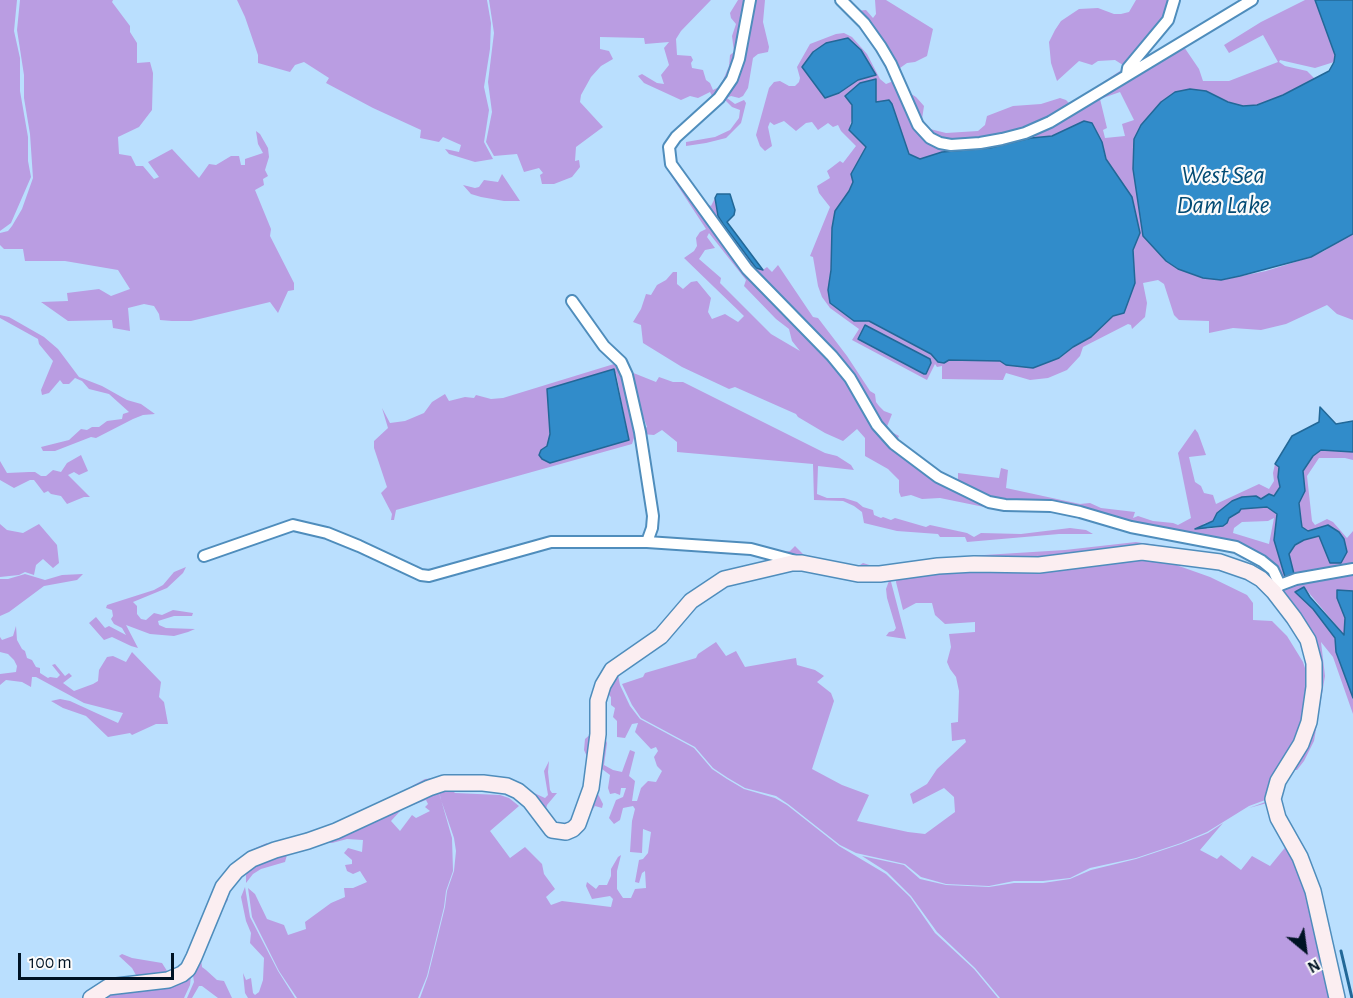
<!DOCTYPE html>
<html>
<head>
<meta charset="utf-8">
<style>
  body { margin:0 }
  #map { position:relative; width:1353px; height:998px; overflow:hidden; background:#badffe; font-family:"Alegreya Sans",sans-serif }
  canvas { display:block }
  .north { position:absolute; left:1275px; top:920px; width:60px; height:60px; -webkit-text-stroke:4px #fbfbfb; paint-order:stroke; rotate:151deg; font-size:16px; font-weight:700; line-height:24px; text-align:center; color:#001324 }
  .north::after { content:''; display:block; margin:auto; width:21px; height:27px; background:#001324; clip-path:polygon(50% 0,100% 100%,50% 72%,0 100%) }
  .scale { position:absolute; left:18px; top:953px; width:156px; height:27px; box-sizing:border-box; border:3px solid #001324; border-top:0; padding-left:8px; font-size:18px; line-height:21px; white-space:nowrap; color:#001324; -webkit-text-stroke:4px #fbfbfb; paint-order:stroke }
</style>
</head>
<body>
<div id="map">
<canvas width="1353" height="998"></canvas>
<div class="north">N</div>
<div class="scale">100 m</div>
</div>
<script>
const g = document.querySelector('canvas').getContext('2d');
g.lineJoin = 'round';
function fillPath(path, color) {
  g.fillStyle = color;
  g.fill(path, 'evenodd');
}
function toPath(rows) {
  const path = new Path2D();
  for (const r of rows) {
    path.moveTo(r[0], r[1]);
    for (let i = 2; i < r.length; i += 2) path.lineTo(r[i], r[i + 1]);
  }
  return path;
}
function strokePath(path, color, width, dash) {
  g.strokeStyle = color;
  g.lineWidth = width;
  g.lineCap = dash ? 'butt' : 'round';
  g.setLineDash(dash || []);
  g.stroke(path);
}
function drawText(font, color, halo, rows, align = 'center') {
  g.font = font + ' "Alegreya Sans",sans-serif';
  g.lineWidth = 4.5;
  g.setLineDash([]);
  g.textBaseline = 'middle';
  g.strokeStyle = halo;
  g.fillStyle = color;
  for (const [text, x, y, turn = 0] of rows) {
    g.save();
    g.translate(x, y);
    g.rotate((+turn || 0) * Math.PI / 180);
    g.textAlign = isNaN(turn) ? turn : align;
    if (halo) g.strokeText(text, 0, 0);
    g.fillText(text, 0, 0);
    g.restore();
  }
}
fillPath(toPath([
  [0,0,17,0,14,31,20,58,20,91,28,137,28,161,31,177,11,223,0,231],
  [20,0,113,0,112,2,130,26,130,32,137,43,137,63,150,62,153,73,152,110,139,127,118,137,119,154,131,156,136,166,143,166,154,179,159,177,148,162,172,149,199,178,209,164,216,165,231,156,239,156,241,165,245,165,245,159,263,153,258,144,256,131,260,134,268,148,269,157,265,170,268,176,263,179,264,185,255,190,271,229,270,236,294,283,294,290,288,291,278,313,270,302,191,321,172,321,160,320,159,314,154,306,144,304,128,308,130,331,113,328,112,320,68,321,41,302,68,301,67,293,99,289,111,296,130,289,118,270,65,261,25,261,23,249,4,249,0,245,0,233,8,231,12,226,22,209,33,178,30,134,24,98,24,75,17,30],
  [237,0,487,0,491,23,490,49,484,87,489,110,484,142,493,159,475,162,449,154,445,149,459,152,461,145,443,137,439,142,420,138,421,130,373,108,326,83,329,78,304,62,295,65,290,72,258,63,258,55,245,17],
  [489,0,711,0,681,31,676,39,677,55,691,56,693,60,691,63,692,68,703,70,706,80,710,83,713,90,719,87,724,78,729,66,730,55,734,52,732,36,736,24,731,18,730,13,738,0,748,0,737,60,717,98,712,96,710,92,698,98,690,96,681,100,644,83,638,76,642,74,657,83,664,84,661,75,669,65,664,48,669,42,645,44,644,38,600,37,600,49,609,51,613,59,601,66,591,77,581,95,580,102,603,127,576,147,575,161,579,160,580,167,572,177,554,184,542,184,540,175,543,173,539,168,524,172,517,154,494,156,486,142,492,112,488,82,494,33],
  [753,0,765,0,763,22,769,47,768,52,758,54,753,58,748,88,743,96,739,98,731,96,727,98,735,104,744,100,746,103,741,123,726,138,706,143,686,146,686,142,715,137,730,130,739,118,740,110,732,107,724,99],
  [875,0,886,0,933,29,927,56,915,62,907,63,900,68,897,73,855,11,866,10,873,18,876,14],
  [1136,0,1172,0,1167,14,1125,74,1073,102,1126,67,1115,60,1098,61,1092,65,1079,61,1057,81,1051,63,1049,42,1055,30,1061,21,1079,9,1098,8,1114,14,1121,14,1129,12],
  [1305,0,1315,0,1335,55,1334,62,1315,68,1280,60,1279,62,1285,66,1307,71,1315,79,1283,95,1257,105,1243,106,1228,102,1206,91,1143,236,1166,261,1222,280,1266,271,1311,257,1324,251,1345,237,1353,234,1353,320,1337,314,1327,305,1286,324,1261,330,1233,328,1209,333,1209,321,1179,320,1174,315,1164,284,1158,280,1143,283,1147,303,1145,317,1132,329,1131,325,1128,324,1083,347,1080,356,1067,370,1048,378,1030,380,1006,373,1003,380,942,379,942,366,937,367,935,364,927,380,852,340,859,329,830,308,822,297,818,286,813,257,810,256,830,207,819,193,817,186,830,178,827,171,840,161,843,163,856,146,841,131,838,125,833,127,828,123,818,130,812,122,806,123,796,131,784,121,774,125,770,122,768,127,772,146,765,151,760,146,756,135,769,88,774,82,780,81,789,86,795,86,799,82,800,78,797,67,810,44,836,34,844,33,852,37,867,54,880,79,886,84,896,80,933,143,1025,136,1182,44,1199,69,1203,81,1229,81,1278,62,1263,35,1229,53,1224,45,1261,22],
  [802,67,858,80,839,93,825,98],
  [1120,92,1134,120,1122,124,1125,136,1105,138,1103,130,1107,128,1100,99],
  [845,96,892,104,909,154,921,159,942,152,990,148,1031,138,1052,136,1084,121,1102,142,1106,159,1115,175,1140,233,1133,250,1135,283,1113,316,1091,337,1073,347,1060,358,1033,368,1007,365,1000,361,948,360,944,363,938,362,931,354,869,321,854,321,830,303,828,290,831,270,832,228,835,211,849,192,853,182,851,174,866,147,849,130,853,113,852,105],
  [865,326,866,326,924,374,858,339],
  [905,90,916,97,924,106,922,119,930,129,946,133,978,131,985,125,987,116,1013,106,1041,104,1060,98,1066,100,1073,107,1023,131,980,141,941,140,925,129],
  [668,163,701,215,750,278,835,363,875,426,937,480,1029,511,989,508,940,498,922,499,911,495,901,497,899,492,899,480,888,469,865,456,865,438,857,429,843,441,825,433,798,417,796,414,735,387,729,389,682,367,643,343,641,325,633,322,641,309,646,294,651,295,657,285,666,280,673,272,677,272,677,284,683,289,691,282,697,281,711,298,708,312,712,319,725,314,738,322,744,316,684,258,694,251,697,246,696,238,700,232,706,229,670,174],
  [709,233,746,280,744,286,776,319,789,329,792,341,800,351,771,334,720,283,721,278,699,259,705,250,715,248,707,237],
  [502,174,520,201,504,201,481,197,471,194,463,185,475,188,479,187,484,180,498,182],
  [715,198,718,216,723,224,756,268,763,270,767,267,772,272,778,265,813,317,818,318,847,356,870,391,875,394,876,402,879,406,884,411,892,414,886,429,899,436,896,442,867,403,764,286,704,202,711,206],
  [0,315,9,317,44,337,58,349,79,377,102,386,127,400,141,404,155,414,143,415,133,419,96,438,91,437,55,451,43,451,41,447,69,440,81,429,87,430,92,427,99,427,107,421,122,419,123,414,129,412,109,394,89,389,82,381,75,378,69,384,63,384,60,380,49,393,42,395,41,390,53,361,39,344,38,339,0,318],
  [614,364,620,364,638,434,635,435,632,444,396,510,394,520,391,520,392,514,381,493,387,487,374,448,374,441,388,428,382,408,390,423,405,421,424,413,432,402,445,394,449,401,465,397,474,398,476,395,491,399,503,398],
  [616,373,629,440,550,463,541,450,547,446,550,434,551,421,548,400],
  [631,372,656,382,659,377,673,382,683,382,825,453,837,456,851,465,854,470,818,466,817,494,827,498,844,498,857,502,863,507,873,510,874,515,881,518,883,517,891,520,895,518,926,527,930,525,967,533,974,537,981,533,1021,534,1070,528,1086,530,1093,534,1059,534,967,542,965,537,940,537,938,534,897,531,864,523,862,512,854,506,843,501,814,500,813,464,677,452,677,442,662,430,654,435,642,434,642,430,647,427,639,405],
  [1195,429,1198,433,1206,455,1189,457,1195,482,1201,486,1204,493,1213,495,1216,504,1259,484,1269,489,1274,481,1273,473,1275,464,1279,467,1278,477,1281,488,1274,496,1269,494,1261,499,1232,501,1218,513,1213,521,1203,524,1207,529,1219,527,1227,523,1229,518,1239,512,1241,509,1267,507,1277,514,1274,540,1285,577,1294,574,1289,555,1295,545,1304,540,1319,536,1341,563,1347,552,1344,539,1339,532,1328,525,1308,531,1302,527,1299,503,1305,491,1303,471,1313,456,1321,450,1353,452,1353,460,1345,458,1319,458,1307,476,1312,521,1315,525,1327,519,1333,522,1347,538,1353,531,1353,566,1281,579,1261,556,1131,525,1004,503,959,483,958,480,958,473,999,478,1001,468,1008,470,1006,488,1080,504,1090,503,1101,508,1135,512,1133,518,1138,516,1153,521,1173,523,1178,525,1191,518,1178,453],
  [1274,518,1269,544,1233,533,1234,528,1242,522,1268,521],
  [81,455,88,471,79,475,74,472,68,475,90,497,84,497,67,504,61,496,51,494,48,491,44,493,34,480,30,480,14,488,0,480,0,461,7,473,29,472,35,472,41,476,46,476,53,470,61,472,67,463],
  [0,524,7,530,23,533,39,524,57,545,59,563,53,568,43,559,36,565,34,575,25,572,19,575,0,577],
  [1136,542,1216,554,1241,562,1263,577,1119,552,858,572,749,544,785,552,790,551,795,546,805,556,814,560,857,567,863,563,879,568,936,558,1065,550],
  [1142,554,1222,565,1244,572,1260,581,1268,588,1293,619,1311,655,1313,675,1307,721,1298,744,1278,777,1268,799,1249,806,1207,832,1181,843,1136,858,1090,868,1070,878,1043,881,1014,881,989,886,946,884,921,877,905,864,856,853,840,845,788,804,776,796,745,788,728,778,713,768,695,747,641,718,632,705,622,684,643,677,645,673,696,658,698,654,716,642,726,656,736,651,745,667,796,658,797,665,815,670,824,676,817,682,831,693,834,701,812,769,842,785,869,795,857,821,908,832,925,834,955,812,954,797,944,788,913,804,910,794,927,784,937,769,966,742,965,739,952,741,951,723,958,722,959,691,956,677,950,669,947,662,951,647,949,634,975,632,975,622,945,624,935,615,932,603,916,603,903,610,896,582,897,574,938,567,976,565,1039,567,1073,564],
  [1165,557,1222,566,1235,570,1259,582,1292,620,1302,638,1311,664,1311,686,1303,662,1287,636,1272,621,1253,620,1253,603,1247,595,1210,577,1179,566],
  [186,567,183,573,167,588,133,602,137,606,137,614,141,619,146,620,154,613,162,615,173,610,193,613,192,616,174,616,158,621,159,625,166,628,195,629,188,632,174,636,150,634,126,625,138,648,131,646,112,637,104,640,89,623,96,617,105,628,109,626,126,635,122,628,114,624,111,619,113,616,112,610,106,608,107,605,154,590,163,585,174,572],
  [1353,572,1353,591,1337,591,1337,598,1345,618,1345,636,1304,587,1295,592,1313,609,1335,638,1336,652,1353,698,1353,714,1333,657,1321,642,1325,676,1314,741,1304,761,1297,770,1290,770,1279,791,1278,799,1287,826,1304,854,1313,877,1328,932,1342,998,1339,998,1316,891,1302,856,1280,818,1275,799,1280,782,1308,733,1316,687,1316,663,1310,639,1296,616,1278,594,1280,590,1292,584,1331,574],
  [25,574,45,580,62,575,83,574,77,580,44,586,9,612,0,616,0,579,8,579],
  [890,578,906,639,886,636,889,632,894,631,896,628,887,598,886,589],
  [16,626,17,640,22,649,25,651,27,658,32,660,36,667,40,668,40,673,48,678,50,677,57,678,60,675,52,665,55,664,65,676,69,673,72,676,63,683,74,691,93,684,98,681,99,670,107,657,113,656,126,662,132,652,161,682,159,697,164,702,168,724,156,724,132,735,130,733,108,737,86,716,63,708,51,701,60,699,70,701,118,723,123,713,84,703,36,677,32,677,31,687,22,682,6,680,0,685,0,674,16,672,17,666,14,660,8,654,0,652,0,637,2,640,13,636],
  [608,669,609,672,597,695,595,703,595,738,588,793,576,823,569,829,556,829,528,796,516,788,501,783,460,781,442,782,407,795,412,786,425,779,454,776,482,777,507,781,545,798,548,795,544,771,549,761,548,772,550,790,552,793,557,793,547,805,546,809,554,822,560,824,571,821,580,804,589,761,584,750,585,739,592,733,592,700,603,676],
  [615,675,618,675,620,685,630,706,640,719,694,748,712,769,727,779,744,789,775,798,787,805,839,846,886,874,910,897,935,933,974,969,998,998,420,998,428,976,445,907,447,891,454,871,456,851,454,838,437,788,449,785,481,784,509,789,526,800,554,834,565,835,570,833,580,823,590,797,597,758,600,700,605,686],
  [608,694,611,697,611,705,615,708,613,717,617,721,617,737,625,738,632,724,638,723,635,732,651,749,656,747,658,751,654,757,657,766,662,771,656,782,648,781,641,788,637,801,632,801,635,781,629,776,635,752,630,750,622,772,613,770,604,765,607,743,603,733,603,706],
  [602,769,610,775,608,788,610,794,615,793,620,795,621,788,626,788,623,797,616,800,609,818,614,824,620,820,623,808,633,806,635,809,632,821,630,852,642,853,643,829,651,832,648,853,643,859,639,860,635,882,639,883,642,873,645,871,646,888,635,889,631,898,623,898,617,889,617,871,621,855,618,857,611,869,611,876,607,885,599,885,596,889,587,882,586,886,592,899,610,896,613,899,611,907,562,901,551,905,546,897,555,889,544,874,542,864,525,847,510,858,490,831,519,806,509,798,500,795,455,793,449,787,481,786,509,791,525,802,553,836,566,837,583,825,595,806,602,808,603,804,597,792],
  [435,788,440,796,452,838,453,871,446,891,444,907,427,976,418,998,297,998,279,971,252,917,248,888,255,894,267,919,284,925,288,935,306,929,305,922,331,903,345,897,344,888,353,888,367,882,360,871,353,874,347,871,345,865,352,864,352,860,344,853,348,848,362,852,363,840,347,839,332,843,323,841,311,845,310,849,287,855,285,862,261,869,253,874,246,883,246,875,251,864],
  [426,800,428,804,425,807,430,811,416,818,412,815,400,831,391,821,402,809],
  [1268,801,1295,851,1335,998,1000,998,975,968,937,932,911,896,887,872,862,856,904,865,920,879,946,885,989,887,1014,883,1043,883,1070,879,1091,870,1136,859,1181,844,1208,833,1223,823,1200,850,1217,859,1221,855,1241,870,1252,856,1270,866,1288,844,1267,803,1249,808],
  [267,843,265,851,242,864,223,885,192,958,180,974,173,978,109,984,85,998,97,986,102,983,137,977,132,968,119,956,122,954,132,958,162,963,169,974,176,970,189,955,193,946,213,893,219,882,242,857,249,851],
  [248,866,244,875,228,892,228,900,221,910,201,959,202,967,206,970,217,980,224,981,232,998,218,998,202,986,199,986,192,998,187,998,194,982,193,975,190,970,196,959,226,887],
  [245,887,250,917,278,971,295,998,248,998,245,993,243,973,246,980,251,978,253,993,255,995,259,992,263,980,264,958,250,943,251,933,246,921,241,897],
  [191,976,190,985,184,998,95,998,98,995]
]), '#ba9de2');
const water = toPath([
  [1315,0,1353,0,1353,234,1311,257,1240,276,1221,280,1203,278,1178,269,1166,261,1143,236,1133,169,1134,139,1141,125,1161,102,1175,92,1190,89,1206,91,1228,102,1243,106,1257,105,1283,95,1329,71,1334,62,1335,55,1315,0],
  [848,38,861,50,876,75,858,80,839,93,825,98,802,67,813,52,826,43,848,38],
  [876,79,876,102,889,100,892,104,909,154,920,159,942,152,990,148,1031,138,1052,136,1084,121,1092,123,1102,142,1106,159,1132,197,1140,233,1133,250,1135,283,1124,313,1113,316,1091,337,1073,347,1059,358,1033,368,1006,365,1000,361,949,360,944,363,938,362,931,354,869,321,854,321,830,303,828,290,831,270,832,228,835,211,849,191,853,182,851,174,866,147,849,130,852,123,852,105,845,96,860,83,876,79],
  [717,194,730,194,735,210,734,215,727,222,763,270,756,268,723,224,718,216,715,198,717,194],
  [865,325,930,359,931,363,926,374,924,374,858,339,865,325],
  [614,369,629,440,550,463,542,459,539,455,541,450,547,446,550,434,547,389,614,369],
  [1320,407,1336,424,1353,421,1353,452,1321,450,1313,456,1303,471,1305,491,1299,503,1301,520,1302,527,1308,531,1328,525,1339,532,1344,539,1347,552,1341,563,1330,563,1319,536,1304,540,1295,545,1289,554,1294,574,1285,577,1274,540,1277,514,1267,507,1241,509,1239,512,1229,518,1227,523,1223,526,1195,529,1213,521,1217,513,1232,501,1242,497,1256,496,1261,499,1269,494,1274,496,1280,487,1278,477,1279,467,1275,464,1292,436,1319,422,1320,407],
  [1304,587,1310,597,1344,635,1345,618,1337,598,1337,590,1353,591,1353,698,1336,652,1335,638,1313,609,1295,592,1304,587]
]);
fillPath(water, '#318cca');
strokePath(water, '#226898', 1.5);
strokePath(toPath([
  [1341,951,1352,998]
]), '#226898', 3);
const street = toPath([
  [750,0,739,59,732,79,719,98,676,137,669,147,671,164,747,269,832,356,850,378,877,425,894,444,938,477,989,502,1005,505,1051,506,1080,512,1131,527,1236,547,1262,561,1273,570,1280,585],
  [841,0,864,23,881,47,891,64,918,125,930,138,940,143,951,145,980,143,1002,139,1025,133,1050,122,1252,0],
  [1127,74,1128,68,1168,20,1174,0],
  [572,301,604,346,621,362,627,375,640,432,653,516,652,528,647,542],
  [204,556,293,525,327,533,359,546,421,575,429,576,551,542,647,542,751,549,796,561],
  [1276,589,1280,585,1296,579,1353,569]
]);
const secondary = toPath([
  [91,998,108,987,168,980,182,974,188,969,194,957,223,887,236,871,252,859,275,850,308,841,336,831,429,788,444,783,483,783,507,786,518,791,530,801,552,830,566,832,573,829,578,824,591,788,598,734,598,701,603,685,612,670,661,636,691,601,724,579,792,563,802,563,858,574,880,574,938,566,974,564,1039,565,1142,552,1220,562,1249,572,1261,579,1274,592,1294,618,1308,640,1314,663,1314,687,1309,722,1301,744,1278,781,1273,799,1278,818,1300,857,1313,891,1337,998]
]);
strokePath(street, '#4f8dbc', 14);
strokePath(secondary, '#4f8dbc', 18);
strokePath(street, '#fff', 10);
strokePath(secondary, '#fbeef1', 15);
drawText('italic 26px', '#034b74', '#fbfbfb', [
  ["West Sea",1223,175],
  ["Dam Lake",1223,205]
]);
</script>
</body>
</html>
